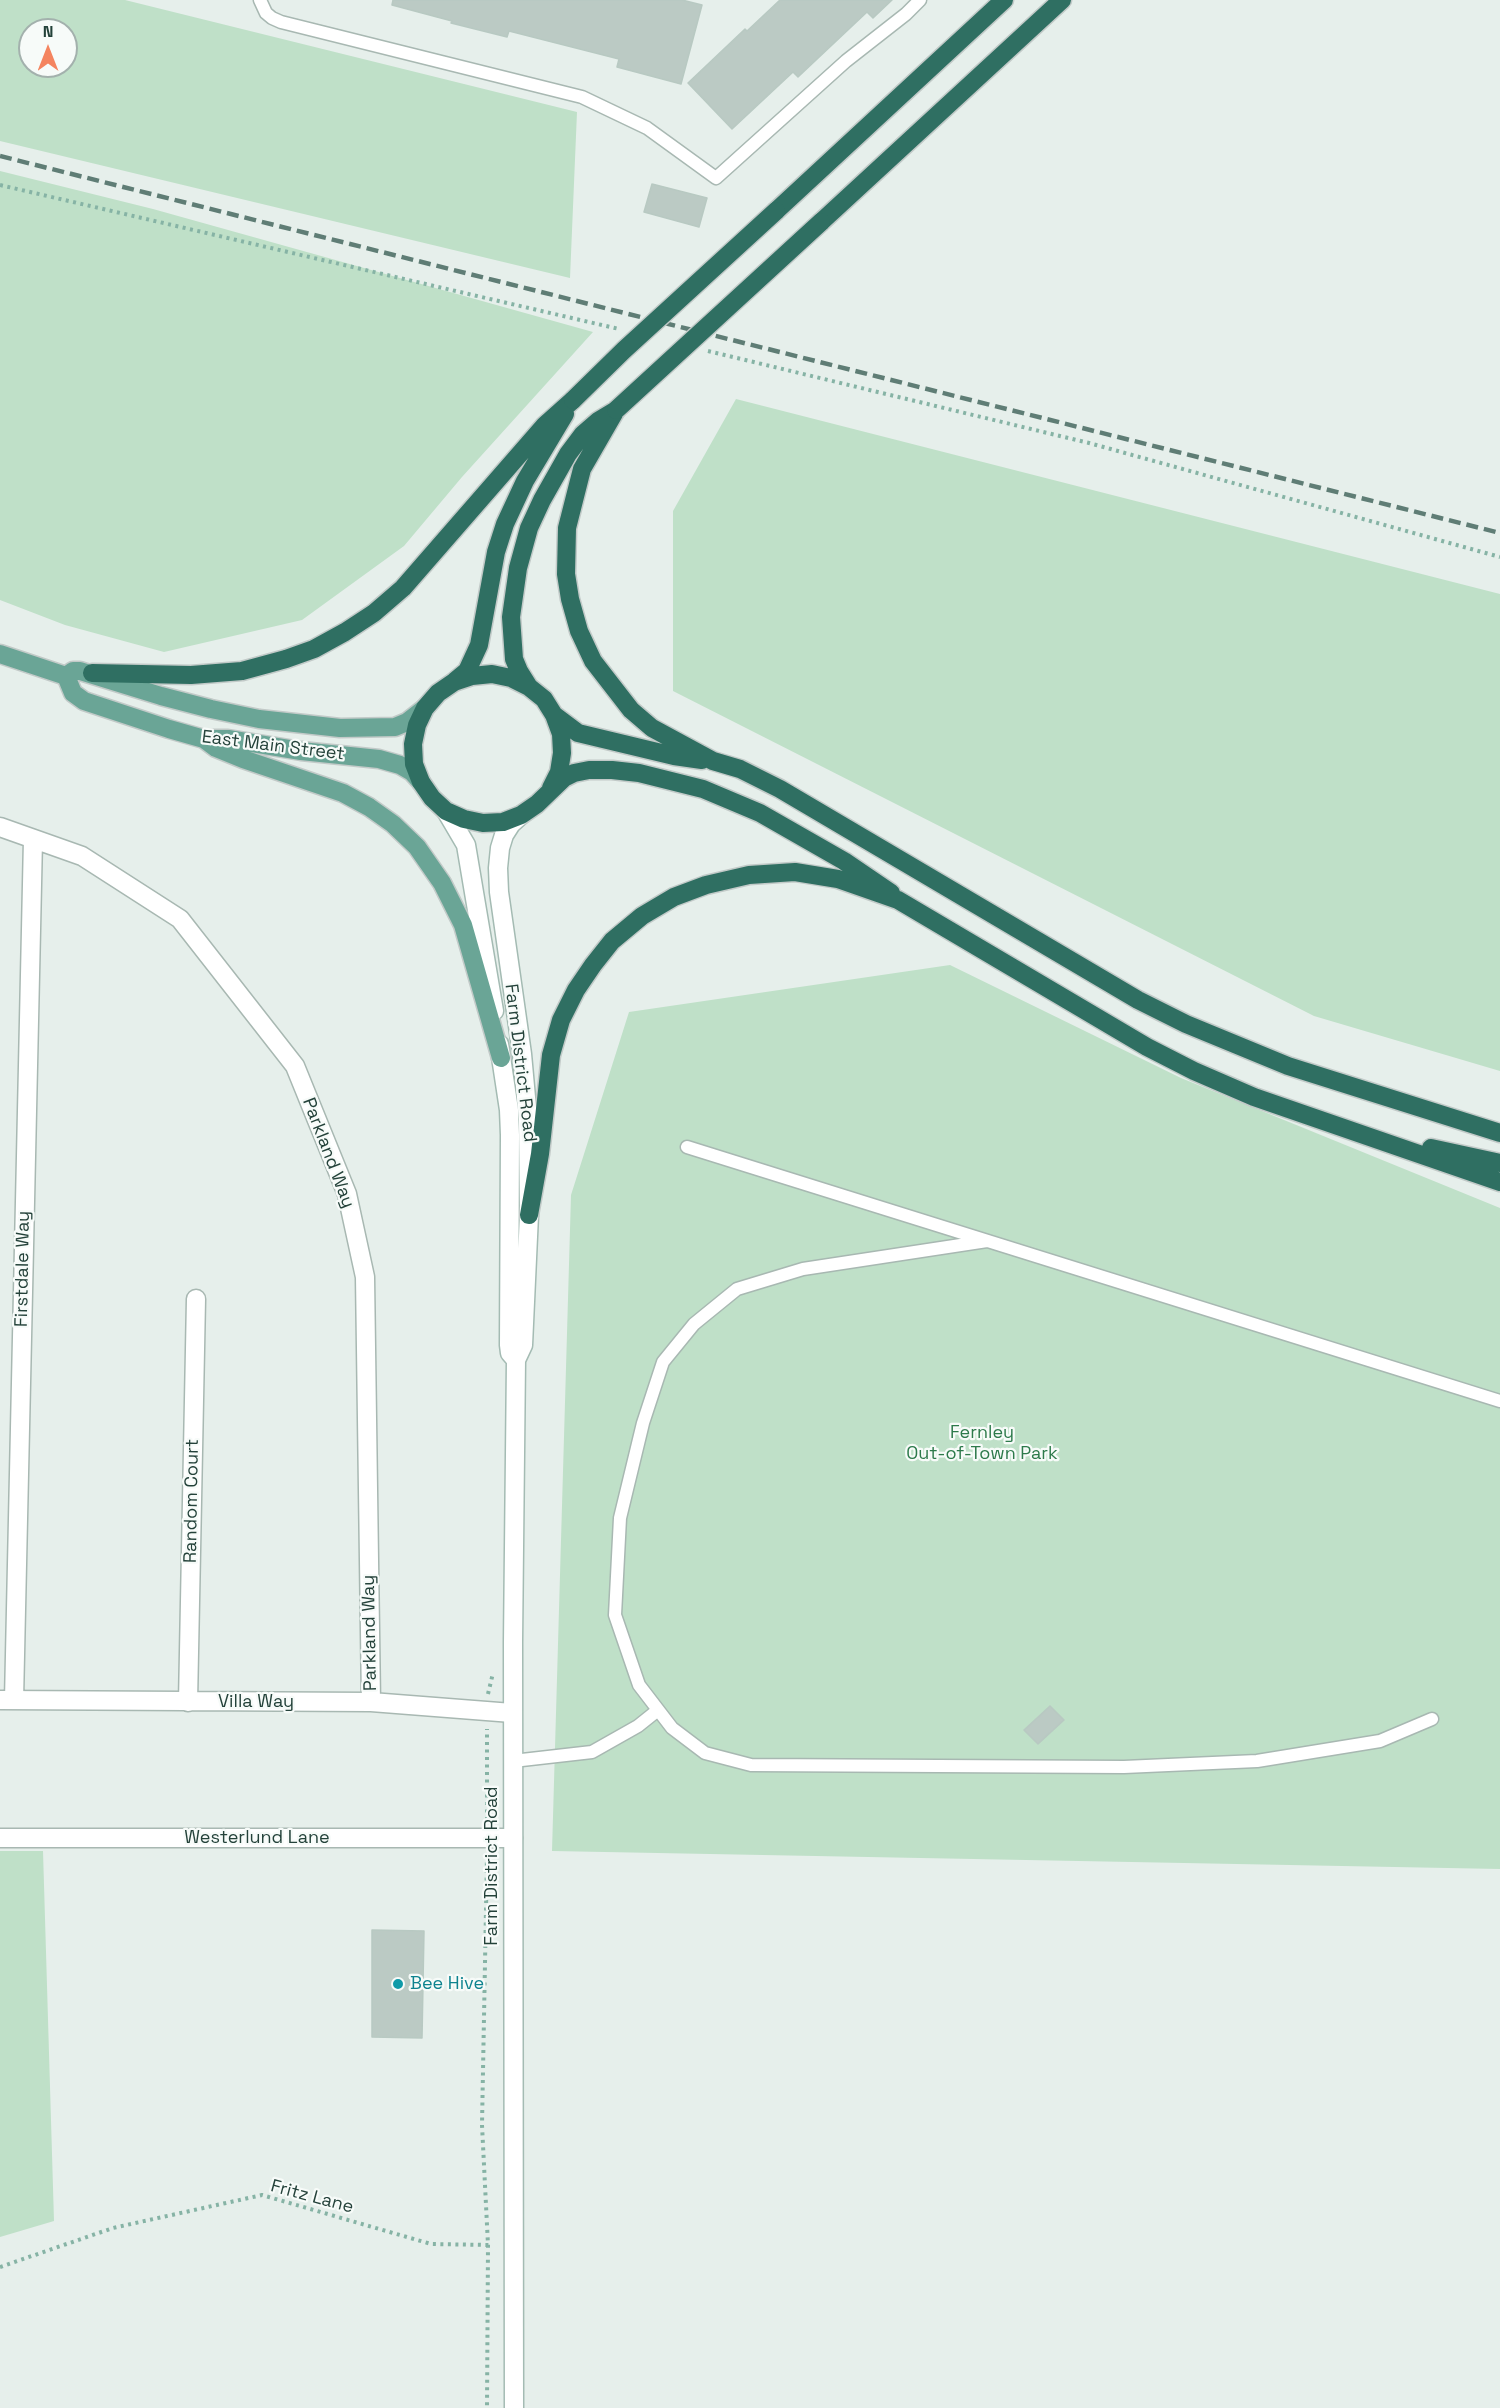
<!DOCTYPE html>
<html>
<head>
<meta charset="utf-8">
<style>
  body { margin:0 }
  #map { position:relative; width:1500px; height:2408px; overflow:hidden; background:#e6efeb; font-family:"Space Grotesk",sans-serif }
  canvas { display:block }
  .north { position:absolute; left:18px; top:18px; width:60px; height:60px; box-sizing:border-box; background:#f7fbf9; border:2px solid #a3b1ad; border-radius:50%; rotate:0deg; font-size:16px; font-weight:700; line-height:24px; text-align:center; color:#24423a }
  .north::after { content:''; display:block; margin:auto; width:21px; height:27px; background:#f4845f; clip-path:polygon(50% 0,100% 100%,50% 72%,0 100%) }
</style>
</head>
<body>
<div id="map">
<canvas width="1500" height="2408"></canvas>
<div class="north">N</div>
</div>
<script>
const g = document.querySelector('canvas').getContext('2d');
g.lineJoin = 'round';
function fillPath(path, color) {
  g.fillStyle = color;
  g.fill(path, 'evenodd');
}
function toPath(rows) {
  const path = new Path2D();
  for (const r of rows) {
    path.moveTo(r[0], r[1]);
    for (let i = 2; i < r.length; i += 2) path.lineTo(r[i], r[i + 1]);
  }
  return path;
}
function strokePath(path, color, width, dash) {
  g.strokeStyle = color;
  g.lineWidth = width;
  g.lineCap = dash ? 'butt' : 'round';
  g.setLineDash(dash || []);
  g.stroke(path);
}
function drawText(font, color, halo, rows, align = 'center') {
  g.font = font + ' "Space Grotesk",sans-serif';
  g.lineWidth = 4.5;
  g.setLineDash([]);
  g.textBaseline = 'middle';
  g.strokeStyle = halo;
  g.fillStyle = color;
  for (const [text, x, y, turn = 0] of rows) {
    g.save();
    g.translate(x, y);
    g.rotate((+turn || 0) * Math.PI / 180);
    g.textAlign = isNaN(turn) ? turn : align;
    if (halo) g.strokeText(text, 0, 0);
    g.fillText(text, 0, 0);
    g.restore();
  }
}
fillPath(toPath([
  [0,0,125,0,577,112,570,278,0,141],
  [30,30,66,30,66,66,30,66],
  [0,171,153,209,593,332,462,477,404,546,302,620,164,652,65,625,0,600],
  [736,399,1500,594,1500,1071,1314,1016,673,691,673,511],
  [950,965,1181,1078,1500,1208,1500,1869,552,1851,571,1195,629,1012],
  [0,1851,43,1851,54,2221,0,2237]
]), '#bfe0c8');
const building = toPath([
  [393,0,682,0,702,5,681,84,617,67,619,59,509,31,507,37,451,23,452,21,392,5,393,0],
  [780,0,892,0,873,18,867,12,798,77,793,72,732,129,688,83,745,29,747,31,780,0],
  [652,184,707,198,699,227,644,212,652,184],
  [1050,1706,1064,1720,1038,1744,1024,1730,1050,1706],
  [372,1930,424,1931,422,2038,372,2037,372,1930]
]);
fillPath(building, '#bbcac4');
strokePath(building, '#b8c9c2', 1.5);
const lane = toPath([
  [260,0,266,13,272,18,281,22,582,97,647,128,716,178,846,61,906,14,920,0],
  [687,1147,1500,1401],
  [987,1241,803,1269,737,1289,694,1324,663,1362,643,1423,620,1518,615,1615,639,1685,672,1728,705,1753,751,1765,1124,1767,1257,1761,1380,1741,1432,1719],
  [513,1761,592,1752,638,1726,658,1710]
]);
const street = toPath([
  [0,827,82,856,180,919,295,1066,347,1194,365,1277,371,1702],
  [0,1700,371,1702,512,1713],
  [14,1700,33,839],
  [188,1702,196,1299],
  [0,1838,513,1838]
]);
const secondary = toPath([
  [446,811,466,845,494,1011],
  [499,1044,509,1110,510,1135,509,1345,510,1353,516,1360],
  [514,2408,513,1642,516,1360,523,1345,529,1215,528,1119,522,1054,499,892,498,868,500,848,504,835,511,824,521,815]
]);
const primary = toPath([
  [0,654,66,676],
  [66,676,73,693,84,701,169,729,204,739,228,739,301,751,379,759,400,765,412,772,421,782],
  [66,676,73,671,80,671,161,696,211,709,259,719,340,728,395,727,407,722,425,708],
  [204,739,216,748,243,759,343,793,369,807,393,824,417,847,442,883,463,925,501,1058]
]);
const highway = toPath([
  [776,211,1004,0],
  [821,222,1062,0],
  [616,410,582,469,567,528,566,574,570,599,579,631,593,661,631,710,652,728,713,761,740,769,780,789,1138,1000,1186,1024,1288,1066,1500,1133],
  [92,673,191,675,242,671,286,659,314,649,345,632,374,613,403,588,545,425,573,400],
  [455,681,467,671,479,645,496,552,505,524,525,481,565,414],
  [529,687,519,671,514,659,511,617,518,568,529,528,542,500,568,454,583,434,598,421,613,412],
  [702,760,674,756,578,733,554,715,544,699,529,687,511,678,492,674,472,676,454,682,438,693,425,708,417,725,413,744,414,764,421,782,432,798,446,811,464,819,483,823,503,822,521,815,537,804,564,778,574,773,589,770,612,770,639,773,703,789,760,813,844,861,891,893],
  [551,788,559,772,562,753,561,734,554,715],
  [1431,1148,1500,1163],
  [529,1215,540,1154,551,1055,561,1020,576,990,593,965,612,941,642,916,674,897,706,885,749,875,795,872,838,879,898,900,1147,1047,1194,1071,1254,1097,1500,1182]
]);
strokePath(lane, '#a8b8b2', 15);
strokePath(street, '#a8b8b2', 21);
strokePath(secondary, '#a4bbb3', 21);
strokePath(primary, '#c2cac8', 21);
strokePath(highway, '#c2cac8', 21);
strokePath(toPath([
  [0,185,619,329],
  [708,351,1089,443,1500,557],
  [488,1694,493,1673],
  [487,1820,487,1729],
  [487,1855,482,2125,488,2245,487,2408],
  [0,2267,113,2228,262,2195,431,2244,489,2245]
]), '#86b3a5', 4, [3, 4.5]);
strokePath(lane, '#fff', 12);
strokePath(street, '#fff', 18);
strokePath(secondary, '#fff', 18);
strokePath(primary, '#6aa596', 18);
strokePath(highway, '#2f6f62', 18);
strokePath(toPath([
  [0,156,1500,533]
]), '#5f7d75', 4.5, [12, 6]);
const highwayBridge = toPath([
  [573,400,624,350,776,211],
  [616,410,821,222]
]);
strokePath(highwayBridge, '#c2cac8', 21, []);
strokePath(highwayBridge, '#2f6f62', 18);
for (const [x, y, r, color] of [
  [398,1984,6,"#0f9aa8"]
]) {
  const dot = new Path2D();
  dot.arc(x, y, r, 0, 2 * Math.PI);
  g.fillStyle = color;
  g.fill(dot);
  strokePath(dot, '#f7fbf9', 2);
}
drawText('18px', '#24423a', '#f7fbf9', [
  ["East Main Street",273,746,7],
  ["Farm District Road",520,1063,83],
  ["Parkland Way",328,1153,69],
  ["Firstdale Way",23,1269,-89],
  ["Random Court",192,1501,-89],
  ["Parkland Way",370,1633,-91],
  ["Villa Way",256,1702],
  ["Westerlund Lane",257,1838],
  ["Farm District Road",492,1866,-90],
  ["Fritz Lane",312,2197,15]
]);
drawText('18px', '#2d7a4b', '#f7fbf9', [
  ["Fernley",982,1433],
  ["Out-of-Town Park",982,1454]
]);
drawText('18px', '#0d838f', '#f7fbf9', [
  ["Bee Hive",410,1984]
], 'left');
</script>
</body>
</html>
